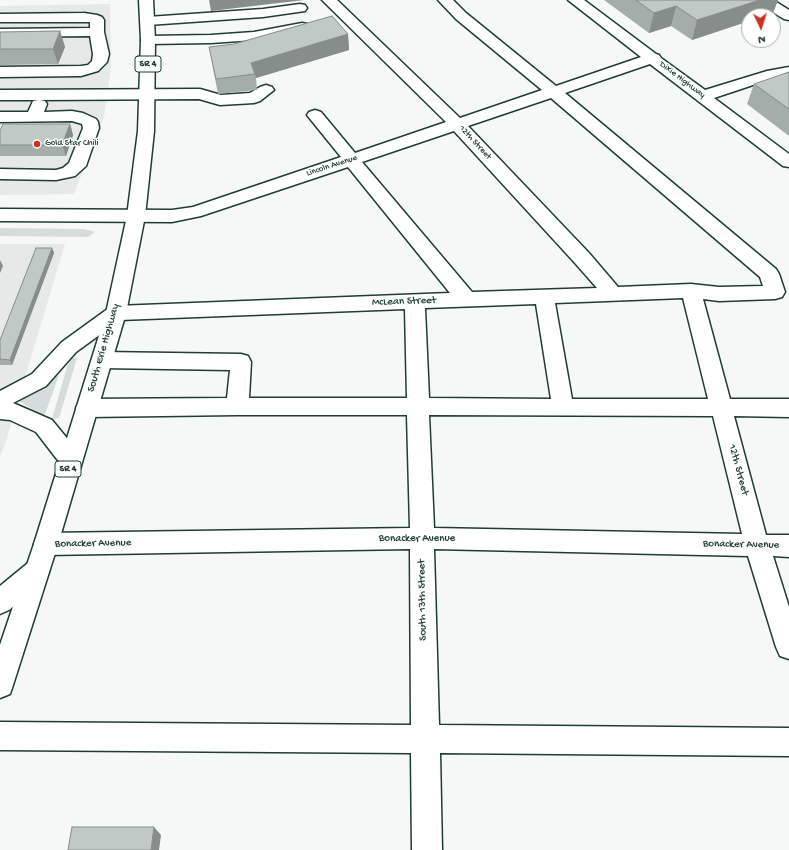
<!DOCTYPE html>
<html>
<head>
<meta charset="utf-8">
<style>
  body { margin:0 }
  #map { position:relative; width:789px; height:850px; overflow:hidden; background:#f6f7f7; font-family:"Gochi Hand",sans-serif }
  canvas { display:block }
  .north { position:absolute; left:741px; top:8px; width:40px; height:40px; box-sizing:border-box; background:#fff; border:1px solid #a5b1ae; border-radius:50%; rotate:176deg; font-size:11px; font-weight:700; line-height:16px; text-align:center; color:#1f3d34 }
  .north::after { content:''; display:block; margin:auto; width:14px; height:18px; background:#c8321e; clip-path:polygon(50% 0,100% 100%,50% 72%,0 100%) }
</style>
</head>
<body>
<div id="map">
<canvas width="789" height="850"></canvas>
<div class="north">N</div>
</div>
<script>
const g = document.querySelector('canvas').getContext('2d');
g.lineJoin = 'round';
function fillPath(path, color) {
  g.fillStyle = color;
  g.fill(path, 'evenodd');
}
function toPath(rows) {
  const path = new Path2D();
  for (const r of rows) {
    path.moveTo(r[0], r[1]);
    for (let i = 2; i < r.length; i += 2) path.lineTo(r[i], r[i + 1]);
  }
  return path;
}
function strokePath(path, color, width, dash) {
  g.strokeStyle = color;
  g.lineWidth = width;
  g.lineCap = dash ? 'butt' : 'round';
  g.setLineDash(dash || []);
  g.stroke(path);
}
function drawText(font, color, halo, rows, align = 'center') {
  g.font = font + ' "Gochi Hand",sans-serif';
  g.lineWidth = 3;
  g.setLineDash([]);
  g.textBaseline = 'middle';
  g.strokeStyle = halo;
  g.fillStyle = color;
  for (const [text, x, y, turn = 0] of rows) {
    g.save();
    g.translate(x, y);
    g.rotate((+turn || 0) * Math.PI / 180);
    g.textAlign = isNaN(turn) ? turn : align;
    if (halo) g.strokeText(text, 0, 0);
    g.fillText(text, 0, 0);
    g.restore();
  }
}
fillPath(toPath([
  [110,4,111,67,104,117,74,194,0,195,0,6],
  [0,244,65,244,6,441,0,456]
]), '#e6e9e8');
fillPath(toPath([
  [0,228,84,229,95,232,88,237,0,236],
  [72,358,77,358,59,418,52,419,67,367],
  [59,375,44,417,16,399]
]), '#d6dcdb');
const minor = toPath([
  [322,0,337,0,460,118,542,90,456,19,438,0,453,0,466,13,556,86,641,57,568,0,584,0,656,54,659,55,661,58,705,90,767,71,789,67,789,77,774,78,714,98,789,154,789,167,783,166,650,64,565,93,776,269,779,274,785,292,782,297,775,299,719,301,703,299,730,399,789,399,789,417,734,416,766,535,789,535,789,557,773,556,789,607,789,659,780,656,776,647,748,556,434,549,439,725,789,728,789,756,440,753,442,850,412,850,411,753,0,750,0,722,411,725,410,549,46,555,37,552,34,544,37,536,46,533,410,528,407,415,237,415,87,417,79,414,76,408,79,402,87,399,227,398,230,370,102,368,95,366,92,360,95,354,102,352,241,354,248,356,251,362,249,398,407,398,405,309,120,320,76,352,46,386,13,403,52,420,79,453,82,460,79,467,71,469,63,467,36,432,10,420,0,419,0,391,32,374,62,342,109,308,116,306,450,293,348,167,201,216,172,222,0,221,0,209,172,210,193,207,341,157,307,115,309,112,315,110,321,112,355,153,446,122,322,0],
  [551,98,760,277,763,286,719,287,691,284,618,287,589,253,468,126,551,98],
  [454,131,575,263,597,288,472,292,362,162,454,131],
  [683,298,708,399,572,399,555,303,683,298],
  [536,304,551,399,429,398,425,308,536,304],
  [429,415,713,416,742,534,434,528,429,415],
  [756,0,773,0,789,10,789,20,784,19,758,3,756,0],
  [300,4,305,5,307,8,305,11,263,17,148,25,143,24,141,21,143,18,148,17,263,9,300,4],
  [84,13,97,15,102,17,104,20,104,32,109,54,107,62,98,71,81,76,0,77,0,67,81,66,88,65,92,61,93,54,90,36,0,37,0,29,90,28,90,22,0,22,0,14,84,13],
  [302,23,307,24,309,27,307,30,254,40,211,43,148,44,143,43,141,40,143,37,148,36,211,35,254,32,302,23],
  [266,85,272,87,274,90,260,101,254,103,220,105,199,99,40,100,45,101,47,104,44,112,72,111,83,113,96,119,98,122,99,128,86,166,75,176,56,180,0,179,0,169,56,170,63,168,69,163,83,128,82,124,72,121,0,122,0,112,28,112,33,101,38,100,0,100,0,90,200,89,221,95,250,93,260,87,266,85],
  [37,560,46,563,49,571,46,579,9,610,0,614,0,586,28,563,37,560]
]);
const major = toPath([
  [139,0,153,0,155,40,154,131,145,216,126,313,58,544,13,685,10,694,0,698,0,645,34,544,106,313,127,216,138,131,141,40,139,0]
]);
strokePath(minor, '#1f3d34', 3);
strokePath(major, '#1f3d34', 3);
fillPath(minor, '#fff');
fillPath(major, '#fff');
fillPath(toPath([
  [604,0,778,0,773,13,692,40,671,26,649,33],
  [60,31,65,47,58,64,0,65,0,32],
  [348,34,349,50,256,78,257,90,218,94,209,47],
  [789,72,789,136,747,104,754,84],
  [70,124,73,135,66,156,0,156,0,131],
  [52,248,54,253,12,365,0,365,0,340]
]), '#a5adaa');
fillPath(toPath([
  [209,0,304,0,211,11],
  [760,0,778,0,773,13,765,16,749,16,749,21,692,40,697,20],
  [676,6,671,26,649,33,654,13],
  [60,31,65,47,58,64,53,49],
  [348,34,349,50,256,78,255,74,251,63],
  [70,124,73,135,66,156,62,145],
  [52,248,54,253,12,365,10,360],
  [0,260,3,266,0,273],
  [154,827,161,835,159,850,151,850]
]), '#868d8b');
const building = toPath([
  [636,0,760,0,697,20,676,6,654,13,636,0],
  [332,16,348,34,251,63,255,74,216,79,209,47,234,44,332,16],
  [60,31,53,49,0,49,0,32,60,31],
  [789,72,789,109,754,84,789,72],
  [3,124,70,124,62,145,0,145,0,131,3,124],
  [36,248,52,248,10,360,0,359,0,340,36,248],
  [72,827,154,827,151,850,68,850,72,827]
]);
fillPath(building, '#c0c9c6');
strokePath(building, '#868d8b', 1);
for (const [x, y, r, color] of [
  [37,144,4,"#c8321e"]
]) {
  const dot = new Path2D();
  dot.arc(x, y, r, 0, 2 * Math.PI);
  g.fillStyle = color;
  g.fill(dot);
  strokePath(dot, '#fff', 1.5);
}
drawText('9px', '#1f3d34', '#fff', [
  ["Dixie Highway",682,80,37],
  ["12th Street",475,143,47],
  ["Lincoln Avenue",332,166,-18]
]);
drawText('9px', '#1f3d34', '#fff', [
  ["Gold Star Chili",45,144]
], 'left');
for (const [x, y, w] of [
  [148,64,26],
  [68,469,26]
]) {
  const box = new Path2D();
  box.roundRect(x - w / 2, y - 8, w, 16, 3);
  g.fillStyle = '#fff';
  g.fill(box);
  strokePath(box, '#1f3d34', 1);
}
drawText('bold 10px', '#1f3d34', null, [
  ["SR 4",148,64],
  ["SR 4",68,469]
]);
drawText('11px', '#1f3d34', '#fff', [
  ["McLean Street",404,302,-2],
  ["South Erie Highway",104,348,-74],
  ["12th Street",738,470,75],
  ["Bonacker Avenue",417,539],
  ["Bonacker Avenue",93,544,-1],
  ["Bonacker Avenue",741,545,1],
  ["South 13th Street",423,600,-91]
]);
</script>
</body>
</html>
